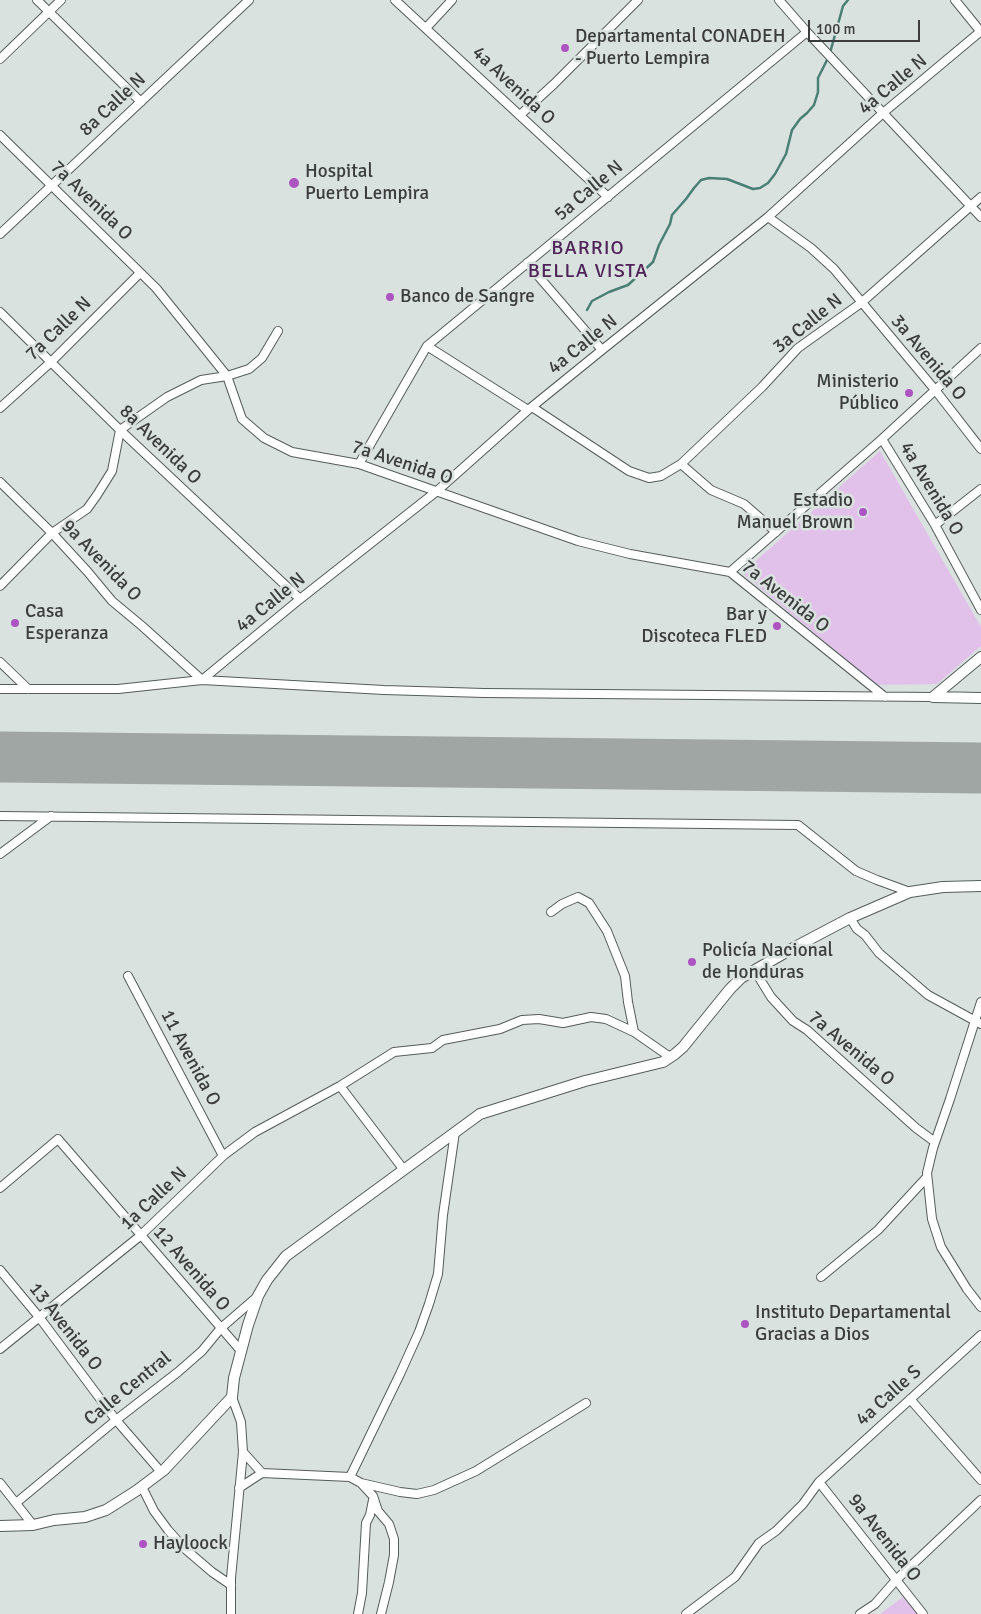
<!DOCTYPE html>
<html>
<head>
<meta charset="utf-8">
<style>
  body { margin:0 }
  #map { position:relative; width:981px; height:1614px; overflow:hidden; background:#dae2e0; font-family:Signika,sans-serif }
  canvas { display:block }
  .scale { position:absolute; left:808px; top:20px; width:112px; height:22px; box-sizing:border-box; border:2px solid #3a3d3c; border-top:0; padding-left:6px; font-size:15px; line-height:18px; white-space:nowrap; color:#3a3d3c; -webkit-text-stroke:4px #dae2e0; paint-order:stroke }
</style>
</head>
<body>
<div id="map">
<canvas width="981" height="1614"></canvas>
<div class="scale">100 m</div>
</div>
<script>
const g = document.querySelector('canvas').getContext('2d');
g.lineJoin = 'round';
function fillPath(path, color) {
  g.fillStyle = color;
  g.fill(path, 'evenodd');
}
function toPath(rows) {
  const path = new Path2D();
  for (const r of rows) {
    path.moveTo(r[0], r[1]);
    for (let i = 2; i < r.length; i += 2) path.lineTo(r[i], r[i + 1]);
  }
  return path;
}
function strokePath(path, color, width, dash) {
  g.strokeStyle = color;
  g.lineWidth = width;
  g.lineCap = dash ? 'butt' : 'round';
  g.setLineDash(dash || []);
  g.stroke(path);
}
function drawText(font, color, halo, rows, align = 'center') {
  g.font = font + ' Signika,sans-serif';
  g.lineWidth = 5;
  g.setLineDash([]);
  g.textBaseline = 'middle';
  g.strokeStyle = halo;
  g.fillStyle = color;
  for (const [text, x, y, turn = 0] of rows) {
    g.save();
    g.translate(x, y);
    g.rotate((+turn || 0) * Math.PI / 180);
    g.textAlign = isNaN(turn) ? turn : align;
    if (halo) g.strokeText(text, 0, 0);
    g.fillText(text, 0, 0);
    g.restore();
  }
}
fillPath(toPath([
  [880,451,981,627,981,646,937,684,877,685,742,573],
  [903,1597,918,1614,880,1614]
]), '#e1c1e9');
strokePath(toPath([
  [830,53,843,6,848,0],
  [587,310,592,301,609,292,628,285,653,262,659,245,670,224,672,215,686,199,694,188,701,180,709,178,727,179,753,189,760,188,768,183,775,174,786,154,792,130,800,119,807,113,814,105,818,92,818,78,828,58]
]), '#4a7f74', 2.5);
strokePath(toPath([
  [0,757,981,768]
]), '#a0a6a4', 51);
const minor = toPath([
  [37,0,141,102],
  [395,0,608,197],
  [779,0,807,32,981,217],
  [955,0,981,32],
  [426,28,452,0],
  [0,59,61,0],
  [520,115,554,84,638,0],
  [0,135,156,288,227,376,242,419,264,438,292,452,359,464,578,541,630,554,730,572,885,697],
  [768,217,811,248,834,269,936,391,981,449],
  [0,234,249,0],
  [527,263,602,350],
  [0,312,120,430,300,599],
  [427,346,528,410],
  [532,407,629,471,649,478,661,476,681,464,762,387,798,348,861,303,981,197],
  [0,408,51,362,140,273],
  [882,439,935,525,981,610],
  [359,464,427,346,807,32],
  [681,464,711,490,744,504,776,532],
  [0,482,52,533,87,571,112,601,142,626,202,680,300,599,437,491,528,410,602,350,768,217,883,113,981,31],
  [935,525,981,489],
  [730,572,882,439,981,348],
  [0,586,52,533,87,509,97,495,112,471,120,430,167,397,201,380,227,376,249,369,262,358,278,331],
  [0,662,28,689],
  [0,689,118,689,202,680,384,690,484,693,933,697],
  [0,816,798,825,856,871,877,880,910,892],
  [0,854,51,816],
  [551,912,562,904,578,897,589,903,607,931,625,976,628,1002,634,1032,670,1057],
  [850,918,857,929,865,935,879,953,928,995,981,1024],
  [755,971,771,997,793,1021,807,1030,916,1128,935,1142],
  [128,976,223,1156],
  [981,1002,950,1099,933,1148,927,1173,932,1219,941,1247,967,1289,981,1307],
  [340,1086,404,1170],
  [0,1188,58,1139,241,1351],
  [0,1270,39,1317,116,1420,161,1472],
  [821,1277,878,1230,927,1177],
  [0,1349,140,1236,224,1155,255,1132,340,1086,394,1052,432,1048,443,1040,500,1029,522,1020,539,1019,563,1023,591,1017,606,1019,634,1032],
  [910,1399,981,1480],
  [243,1452,262,1473,350,1477],
  [819,1482,923,1614],
  [0,1483,33,1525],
  [361,1483,400,1492,417,1494,434,1490,476,1471,586,1403],
  [142,1487,154,1511,168,1530,184,1548,212,1572,231,1585],
  [239,1488,262,1473],
  [16,1503,116,1420,178,1372,202,1351,221,1328,258,1296],
  [231,1614,231,1578,243,1452,241,1422,232,1397],
  [358,1614,362,1593,366,1523,370,1515,373,1500],
  [381,1614,389,1582,394,1555,394,1539,389,1524,378,1511,373,1496,361,1483,350,1477,400,1374,419,1332,429,1304,438,1274,443,1215,455,1132],
  [686,1614,735,1577,759,1543,776,1531,803,1504,819,1482,981,1335],
  [860,1614,875,1604,896,1580,981,1500]
]);
const tertiary = toPath([
  [933,697,981,657],
  [933,697,981,698],
  [0,1526,33,1525,54,1520,85,1517,106,1510,136,1491,164,1470,232,1397,234,1378,248,1325,258,1296,267,1280,286,1256,480,1114,585,1081,663,1062,675,1054,683,1047,730,989,741,978,795,947,850,918,910,892,943,887,981,886]
]);
strokePath(minor, '#555c5a', 10);
strokePath(tertiary, '#555c5a', 12);
strokePath(minor, '#fff', 8);
strokePath(tertiary, '#fff', 10);
for (const [x, y, r, color] of [
  [565,48,5,"#ac54c0"],
  [294,183,6,"#ac54c0"],
  [390,297,5,"#ac54c0"],
  [909,393,5,"#ac54c0"],
  [863,512,5,"#ac54c0"],
  [15,623,5,"#ac54c0"],
  [777,626,5,"#ac54c0"],
  [692,962,5,"#ac54c0"],
  [745,1324,5,"#ac54c0"],
  [143,1544,5,"#ac54c0"]
]) {
  const dot = new Path2D();
  dot.arc(x, y, r, 0, 2 * Math.PI);
  g.fillStyle = color;
  g.fill(dot);
  strokePath(dot, '#dae2e0', 2);
}
drawText('19px', '#3a3d3c', '#dae2e0', [
  ["Departamental CONADEH",575,37],
  ["- Puerto Lempira",575,59],
  ["Hospital",305,172],
  ["Puerto Lempira",305,194],
  ["Banco de Sangre",400,297],
  ["Ministerio",899,382,"right"],
  ["Público",899,404,"right"],
  ["Estadio",853,501,"right"],
  ["Manuel Brown",853,523,"right"],
  ["Casa",25,612],
  ["Esperanza",25,634],
  ["Bar y",767,615,"right"],
  ["Discoteca FLED",767,637,"right"],
  ["Policía Nacional",702,951],
  ["de Honduras",702,973],
  ["Instituto Departamental",755,1313],
  ["Gracias a Dios",755,1335],
  ["Hayloock",153,1544]
], 'left');
drawText('19px', '#3a3d3c', '#dae2e0', [
  ["4a Calle N",893,85,-40],
  ["4a Avenida O",513,86,43],
  ["8a Calle N",113,105,-43],
  ["5a Calle N",589,191,-40],
  ["7a Avenida O",91,201,44],
  ["3a Calle N",808,324,-39],
  ["7a Calle N",59,329,-44],
  ["4a Calle N",583,345,-39],
  ["3a Avenida O",928,358,50],
  ["8a Avenida O",160,445,44],
  ["7a Avenida O",402,463,18],
  ["4a Avenida O",931,489,59],
  ["9a Avenida O",101,561,46],
  ["7a Avenida O",785,597,38],
  ["4a Calle N",271,603,-39],
  ["7a Avenida O",851,1049,40],
  ["11 Avenida O",190,1058,62],
  ["1a Calle N",154,1199,-43],
  ["12 Avenida O",191,1269,49],
  ["13 Avenida O",65,1327,52],
  ["Calle Central",128,1389,-39],
  ["4a Calle S",889,1396,-42],
  ["9a Avenida O",884,1538,52]
]);
g.letterSpacing = '1px';
drawText('20px', '#4e2458', '#dae2e0', [
  ["BARRIO",588,249],
  ["BELLA VISTA",588,272]
]);
g.letterSpacing = '0px';
</script>
</body>
</html>
